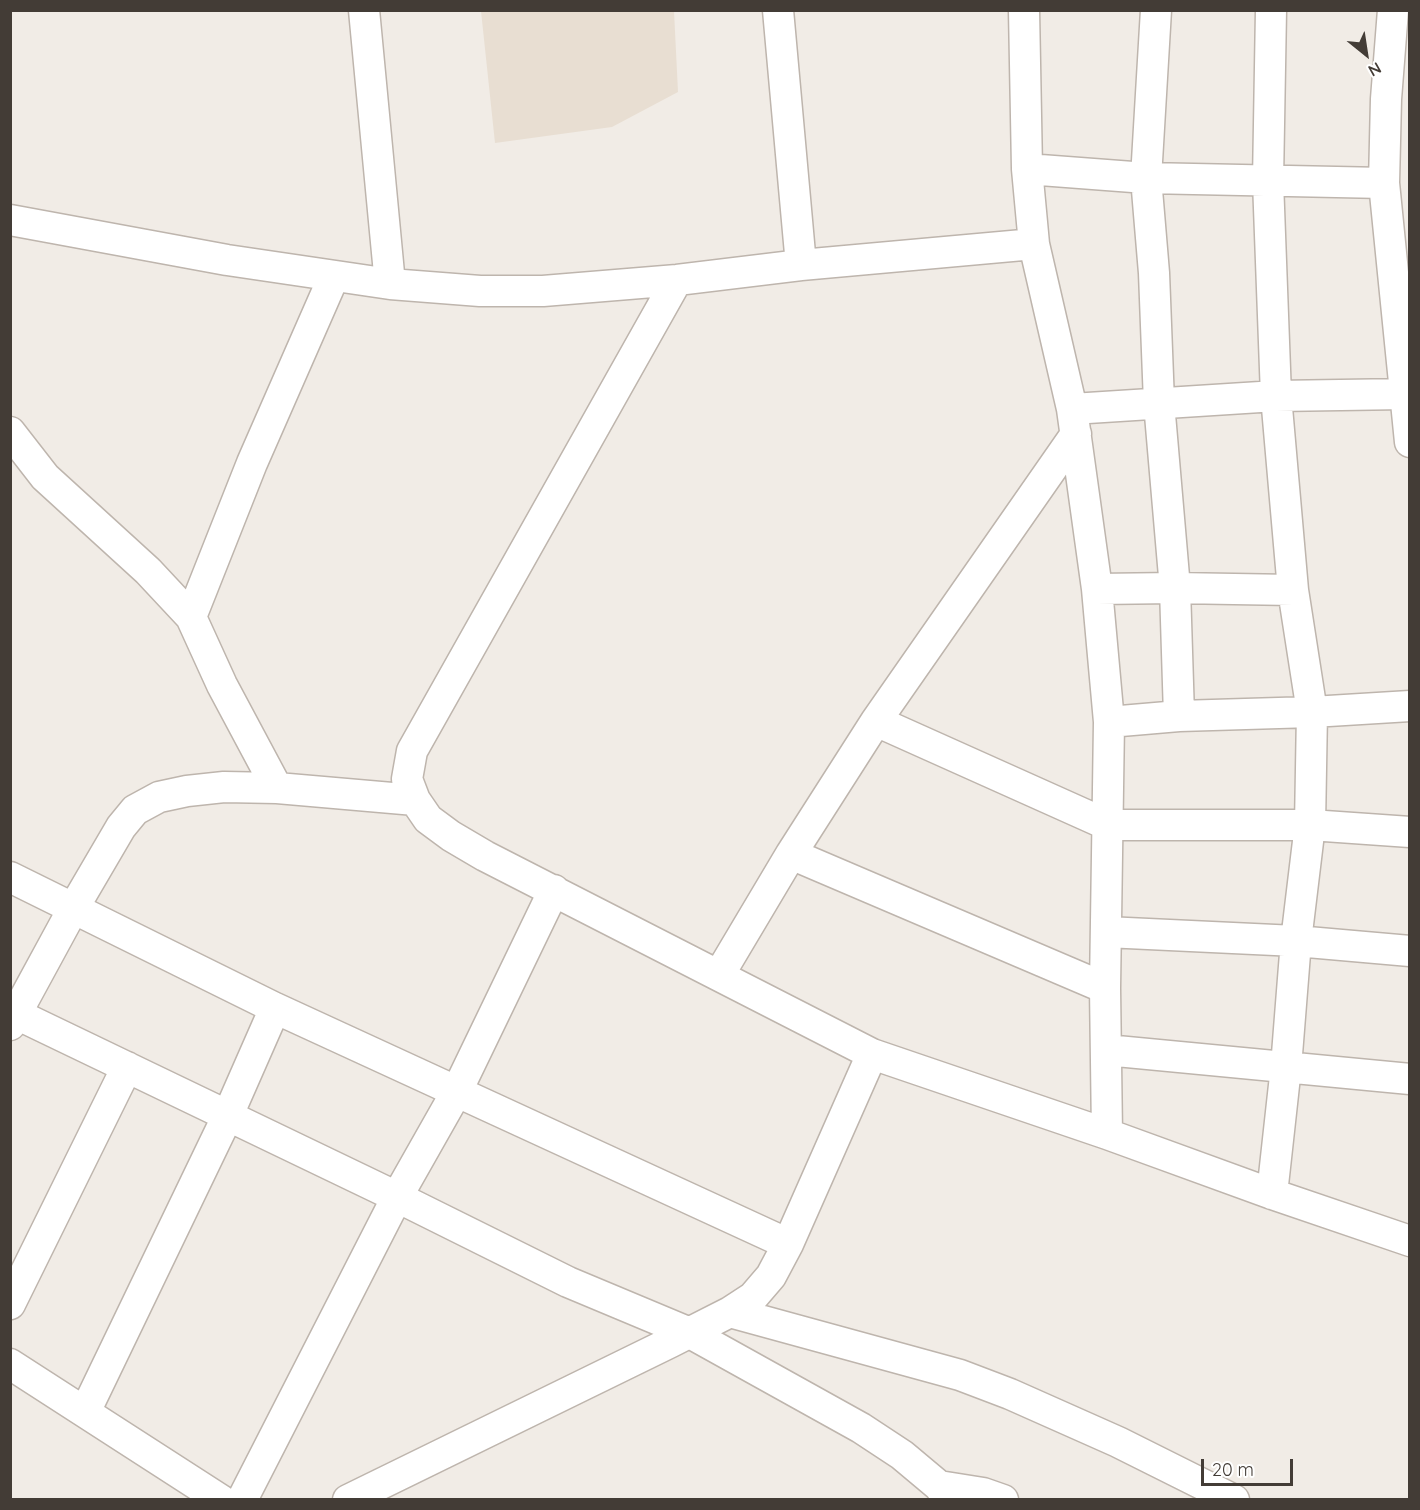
<!DOCTYPE html>
<html>
<head>
<meta charset="utf-8">
<style>
  body { margin:0 }
  #map { position:relative; width:1420px; height:1510px; overflow:hidden; background:#f1ece6; font-family:Quicksand,sans-serif }
  canvas { display:block }
  .frame { position:absolute; inset:0; border:12px solid #433c36; pointer-events:none }
  .north { position:absolute; left:1336px; top:24px; width:60px; height:60px; -webkit-text-stroke:4px #fff; paint-order:stroke; rotate:150deg; font-size:16px; font-weight:700; line-height:24px; text-align:center; color:#433c36 }
  .north::after { content:''; display:block; margin:auto; width:21px; height:27px; background:#433c36; clip-path:polygon(50% 0,100% 100%,50% 72%,0 100%) }
  .scale { position:absolute; left:1201px; top:1459px; width:92px; height:27px; box-sizing:border-box; border:3px solid #433c36; border-top:0; padding-left:8px; font-size:18px; line-height:21px; white-space:nowrap; color:#433c36; -webkit-text-stroke:4px #fff; paint-order:stroke }
</style>
</head>
<body>
<div id="map">
<canvas width="1420" height="1510"></canvas>
<div class="frame"></div>
<div class="north">N</div>
<div class="scale">20 m</div>
</div>
<script>
const g = document.querySelector('canvas').getContext('2d');
g.lineJoin = 'round';
function fillPath(path, color) {
  g.fillStyle = color;
  g.fill(path, 'evenodd');
}
function toPath(rows) {
  const path = new Path2D();
  for (const r of rows) {
    path.moveTo(r[0], r[1]);
    for (let i = 2; i < r.length; i += 2) path.lineTo(r[i], r[i + 1]);
  }
  return path;
}
function strokePath(path, color, width, dash) {
  g.strokeStyle = color;
  g.lineWidth = width;
  g.lineCap = dash ? 'butt' : 'round';
  g.setLineDash(dash || []);
  g.stroke(path);
}
fillPath(toPath([
  [481,11,674,11,678,92,612,127,495,143]
]), '#e8ded2');
const minor = toPath([
  [364,10,390,284],
  [778,10,801,265],
  [1024,10,1027,169,1034,244,1072,409,1097,589,1109,722,1105,988,1107,1134],
  [1156,10,1146,178,1154,273,1159,403,1175,588,1179,716],
  [1271,10,1268,181,1276,396,1293,590,1312,712,1310,825,1296,941,1286,1067,1272,1194],
  [1393,10,1386,99,1384,183,1410,442],
  [1027,169,1146,178,1384,183],
  [10,220,227,260,390,284,480,291,543,291,677,280,801,265,1034,244],
  [677,280,412,751,407,779,415,800,428,819,451,836,485,856,872,1054,1107,1134,1272,1194,1410,1241],
  [1072,409,1276,396,1405,394],
  [10,432,45,477,148,571,191,617,222,685,277,788],
  [1097,589,1175,588,1293,590],
  [191,617,252,463,334,276],
  [876,721,1108,825,1310,825,1410,832],
  [1109,722,1179,716,1312,712,1410,706],
  [791,854,1105,988],
  [10,877,275,1008,788,1244],
  [1106,932,1296,941,1410,951],
  [719,975,791,854,876,721,1076,434],
  [10,1011,397,1197,568,1282,690,1333,861,1428,902,1455,939,1486,949,1500],
  [10,1025,73,909,121,827,135,810,159,797,187,791,224,787,277,788,415,800],
  [1106,1050,1410,1079],
  [10,1304,127,1067],
  [730,1312,960,1375,1010,1394,1118,1442,1234,1500],
  [10,1364,221,1500],
  [85,1412,228,1115,275,1008],
  [939,1486,983,1493,1003,1500],
  [242,1500,397,1197,457,1091,554,890],
  [348,1500,671,1342,730,1312,753,1297,771,1276,788,1244,872,1054]
]);
strokePath(minor, '#beb5ad', 33);
strokePath(minor, '#fff', 30);
</script>
</body>
</html>
